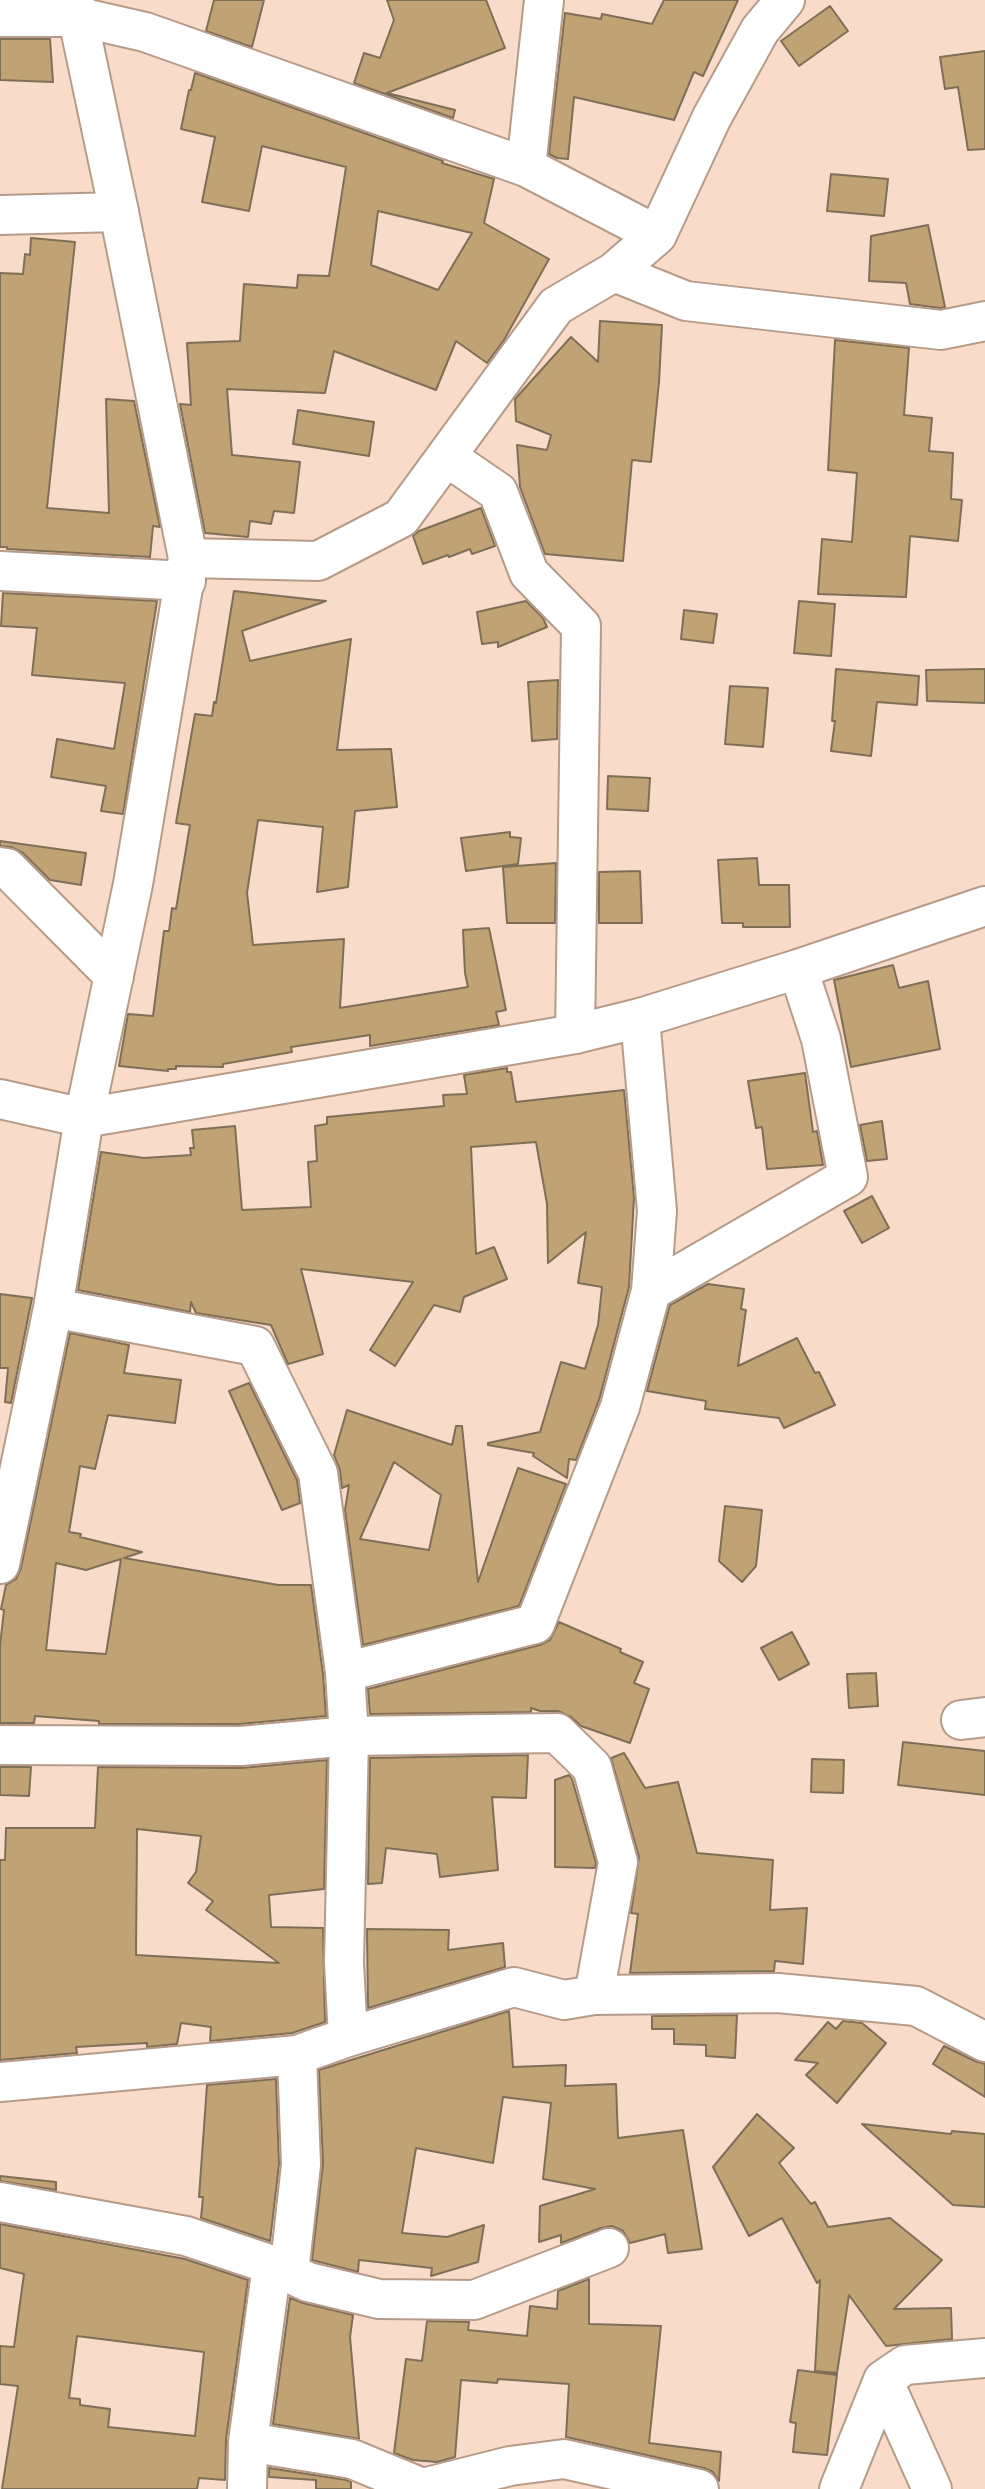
<!DOCTYPE html>
<html>
<head>
<meta charset="utf-8">
<style>
  body { margin:0 }
  canvas { display:block; background:#f8dbc8 }
</style>
</head>
<body>
<canvas width="985" height="2489"></canvas>
<script>
const g = document.querySelector('canvas').getContext('2d');
g.lineJoin = 'round';
function fillPath(path, color) {
  g.fillStyle = color;
  g.fill(path, 'evenodd');
}
function toPath(rows) {
  const path = new Path2D();
  for (const r of rows) {
    path.moveTo(r[0], r[1]);
    for (let i = 2; i < r.length; i += 2) path.lineTo(r[i], r[i + 1]);
  }
  return path;
}
function strokePath(path, color, width, dash) {
  g.strokeStyle = color;
  g.lineWidth = width;
  g.lineCap = dash ? 'butt' : 'round';
  g.setLineDash(dash || []);
  g.stroke(path);
}
const building = toPath([
  [214,0,264,0,252,47,206,31,214,0],
  [387,0,486,0,505,48,387,93,455,110,453,118,354,83,364,53,380,58,394,20,387,0],
  [664,0,738,0,703,76,694,72,674,120,574,97,568,159,557,158,549,154,565,13,601,19,602,14,652,24,664,0],
  [830,6,848,31,799,66,781,41,830,6],
  [0,39,50,39,53,82,0,80,0,39],
  [985,51,985,149,968,150,958,87,945,89,940,57,985,51],
  [195,73,443,161,442,163,494,179,484,223,549,259,504,340,487,363,456,341,436,390,334,351,325,393,227,389,232,455,300,462,294,513,274,511,271,524,250,521,248,537,205,533,180,404,191,405,187,343,240,341,244,284,297,288,298,275,329,276,346,167,262,146,249,211,202,202,215,137,181,129,189,90,191,90,195,73],
  [378,211,472,233,438,290,371,265,378,211],
  [831,174,888,179,884,216,827,211,831,174],
  [928,225,945,307,940,308,910,304,906,283,869,281,871,236,928,225],
  [31,238,75,242,47,508,109,513,106,399,134,401,160,527,153,526,150,557,7,549,7,547,0,547,0,273,23,274,25,254,30,255,31,238],
  [600,321,662,325,659,382,651,462,632,460,623,561,545,554,520,487,517,445,547,450,551,435,516,421,515,399,571,337,598,362,600,321],
  [835,340,909,348,904,415,932,418,929,451,953,453,951,499,962,500,958,541,910,536,906,597,818,594,822,539,852,542,857,473,828,470,835,340],
  [298,410,374,422,369,456,293,444,298,410],
  [481,508,495,546,472,554,470,549,449,557,448,555,423,564,413,536,419,531,481,508],
  [234,591,326,601,242,631,250,661,351,639,337,750,391,749,397,807,355,811,348,887,317,892,323,827,258,820,247,893,253,945,344,939,340,1008,468,987,465,973,463,930,489,928,506,1010,496,1012,499,1025,370,1046,370,1035,291,1047,292,1052,223,1064,223,1067,176,1066,176,1069,168,1069,168,1071,119,1066,128,1014,153,1016,164,931,169,931,172,908,176,909,190,825,176,823,195,714,212,716,214,702,216,703,234,591],
  [3,593,157,601,123,814,101,811,106,786,51,777,57,739,114,749,125,683,32,675,37,628,1,626,3,593],
  [526,601,543,618,547,627,498,647,498,642,482,644,477,612,526,601],
  [799,601,835,604,831,656,794,653,799,601],
  [684,610,717,614,713,643,681,639,684,610],
  [836,669,919,676,917,705,877,702,871,756,831,751,835,721,832,721,836,669],
  [985,669,985,703,927,701,926,670,985,669],
  [558,680,557,739,532,741,528,682,558,680],
  [730,686,768,688,763,747,725,744,730,686],
  [608,776,650,778,648,811,607,809,608,776],
  [510,832,510,837,521,838,518,864,466,871,461,838,510,832],
  [0,841,86,853,81,885,50,880,23,853,11,847,0,846,0,841],
  [757,858,759,885,789,885,790,927,743,927,743,923,722,923,718,860,757,858],
  [556,863,555,923,507,923,503,867,556,863],
  [640,871,642,923,599,923,599,872,640,871],
  [893,965,899,988,928,981,940,1049,851,1067,834,980,893,965],
  [507,1068,507,1072,511,1072,516,1102,624,1090,634,1197,629,1287,599,1400,576,1460,569,1459,567,1478,533,1456,534,1453,488,1445,488,1443,540,1432,561,1362,585,1369,598,1325,602,1287,578,1283,586,1232,548,1263,547,1204,536,1142,471,1147,476,1254,494,1247,507,1279,464,1297,460,1312,434,1305,395,1366,370,1350,413,1282,301,1269,323,1354,288,1364,271,1325,196,1313,191,1302,190,1312,78,1290,101,1152,144,1158,191,1155,190,1148,194,1148,192,1130,235,1126,242,1210,311,1207,308,1162,317,1161,315,1126,327,1124,327,1117,444,1106,443,1095,467,1094,464,1075,507,1068],
  [805,1073,813,1132,817,1131,823,1165,767,1169,762,1127,756,1128,748,1081,805,1073],
  [882,1121,887,1159,867,1161,860,1125,882,1121],
  [872,1196,889,1228,862,1243,844,1211,872,1196],
  [708,1284,744,1289,741,1309,746,1310,738,1366,797,1338,815,1373,819,1372,835,1405,784,1428,779,1418,705,1409,706,1401,647,1391,670,1305,708,1284],
  [0,1294,32,1298,11,1403,5,1402,8,1368,0,1368,0,1294],
  [70,1333,129,1345,124,1373,181,1380,175,1423,108,1415,95,1469,80,1466,69,1532,81,1534,80,1537,142,1552,124,1558,278,1585,311,1585,323,1674,326,1716,240,1724,99,1724,99,1721,35,1716,34,1723,0,1723,0,1646,4,1610,1,1609,6,1585,16,1579,21,1568,70,1333],
  [121,1559,106,1654,46,1650,56,1563,86,1570,121,1559],
  [249,1383,297,1480,300,1503,282,1510,229,1391,249,1383],
  [347,1410,452,1445,456,1426,462,1426,478,1582,518,1468,566,1484,519,1606,363,1645,345,1510,349,1485,342,1488,340,1470,334,1455,347,1410],
  [394,1462,441,1495,429,1550,360,1539,394,1462],
  [725,1506,762,1510,756,1566,742,1582,719,1561,725,1506],
  [559,1622,621,1649,620,1652,643,1662,634,1683,649,1689,630,1743,581,1726,571,1717,558,1711,540,1711,531,1708,531,1712,370,1714,368,1689,540,1645,550,1640,559,1622],
  [792,1632,809,1664,779,1680,761,1648,792,1632],
  [876,1673,878,1706,849,1708,847,1674,876,1673],
  [903,1742,985,1751,985,1795,898,1785,903,1742],
  [624,1753,645,1788,678,1782,697,1853,773,1860,770,1910,807,1908,803,1964,775,1961,774,1971,630,1973,638,1914,631,1913,639,1857,611,1758,624,1753],
  [528,1755,526,1798,492,1797,498,1870,440,1877,437,1854,386,1848,382,1883,368,1884,370,1758,528,1755],
  [812,1759,844,1760,843,1793,811,1792,812,1759],
  [327,1760,324,1889,269,1895,271,1927,323,1928,325,2022,292,2033,210,2041,211,2027,181,2023,177,2044,147,2047,147,2043,76,2047,77,2053,0,2060,0,1860,5,1860,6,1828,95,1828,98,1767,241,1768,327,1760],
  [137,1829,201,1836,196,1872,188,1883,213,1901,206,1910,279,1963,136,1955,137,1829],
  [0,1767,31,1767,29,1796,0,1795,0,1767],
  [569,1775,572,1779,596,1863,595,1868,555,1867,555,1780,569,1775],
  [367,1929,449,1930,448,1950,503,1943,505,1967,368,2008,367,1929],
  [509,2011,513,2067,566,2065,565,2086,616,2084,618,2138,683,2130,702,2249,668,2253,665,2234,630,2243,623,2231,612,2226,601,2228,561,2243,561,2235,539,2242,540,2206,595,2189,543,2179,551,2103,503,2097,493,2163,416,2148,402,2233,447,2237,484,2225,478,2262,431,2276,432,2268,359,2260,358,2272,312,2260,323,2164,319,2070,509,2011],
  [737,2015,735,2058,706,2056,706,2045,674,2044,674,2029,652,2029,652,2016,737,2015],
  [843,2021,862,2023,886,2043,837,2103,806,2075,818,2063,795,2060,828,2022,836,2029,843,2021],
  [944,2046,975,2061,985,2064,985,2097,933,2064,944,2046],
  [276,2079,279,2164,270,2241,201,2218,203,2197,199,2197,207,2085,276,2079],
  [757,2114,794,2148,779,2163,811,2204,815,2202,828,2227,890,2218,942,2260,894,2309,951,2308,952,2339,886,2346,849,2295,837,2373,815,2371,820,2280,817,2283,782,2218,749,2236,713,2167,757,2114],
  [862,2124,951,2134,952,2131,985,2134,985,2207,953,2205,862,2124],
  [0,2176,56,2182,56,2190,0,2181,0,2176],
  [0,2224,185,2259,248,2280,226,2439,225,2480,199,2478,197,2489,2,2489,18,2386,0,2384,0,2346,14,2347,24,2274,0,2268,0,2224],
  [77,2336,204,2352,195,2436,108,2427,110,2409,80,2405,80,2399,69,2398,77,2336],
  [589,2279,589,2324,661,2326,649,2443,721,2452,719,2481,713,2472,704,2468,566,2437,569,2384,498,2379,497,2383,461,2380,455,2457,437,2462,413,2460,394,2453,406,2359,422,2361,427,2321,469,2322,468,2330,527,2336,530,2306,557,2309,558,2291,589,2279],
  [290,2298,303,2303,353,2315,350,2337,359,2439,273,2424,290,2298],
  [798,2370,837,2375,827,2455,793,2452,796,2423,790,2422,798,2370],
  [269,2468,346,2480,351,2482,351,2489,316,2489,316,2480,269,2477,269,2468]
]);
fillPath(building, '#c0a275');
strokePath(building, '#7f6f57', 2);
const street = toPath([
  [0,17,79,17,145,32,526,167,657,235],
  [526,167,544,0],
  [0,215,119,212],
  [614,272,686,301,941,330,985,321],
  [447,457,498,492,529,573,581,626,575,1034],
  [188,558,318,561,401,518,556,306,614,272,657,235,712,117,760,30,785,0],
  [0,571,186,581],
  [0,867,7,868,114,976],
  [0,1099,84,1118,53,1308,0,1564],
  [651,1291,848,1177,821,1039,798,969],
  [53,1308,255,1346,318,1473,345,1672,349,1736,344,1963,348,2037],
  [345,1672,535,1624,620,1407,651,1291,657,1211,640,1018],
  [961,1720,985,1717],
  [0,1745,241,1746,349,1736,557,1733,592,1767,618,1862,594,1995],
  [0,2082,297,2055,348,2037,514,1987,564,2000,594,1995,778,1993,916,2006,985,2042],
  [0,2202,186,2236,272,2265,248,2442,352,2459,425,2489],
  [272,2265,308,2282,379,2299,474,2300,609,2248],
  [289,2273,301,2165,297,2055],
  [883,2380,932,2489],
  [423,2488,510,2466,564,2459,699,2489],
  [247,2489,248,2442],
  [839,2489,883,2380,905,2365,985,2358]
]);
const secondary = toPath([
  [74,0,119,212,188,558,133,884,84,1118,575,1034,640,1018,798,969,985,906]
]);
strokePath(street, '#b69b89', 42);
strokePath(secondary, '#b69b89', 42);
strokePath(street, '#fff', 38);
strokePath(secondary, '#fff', 38);
</script>
</body>
</html>
